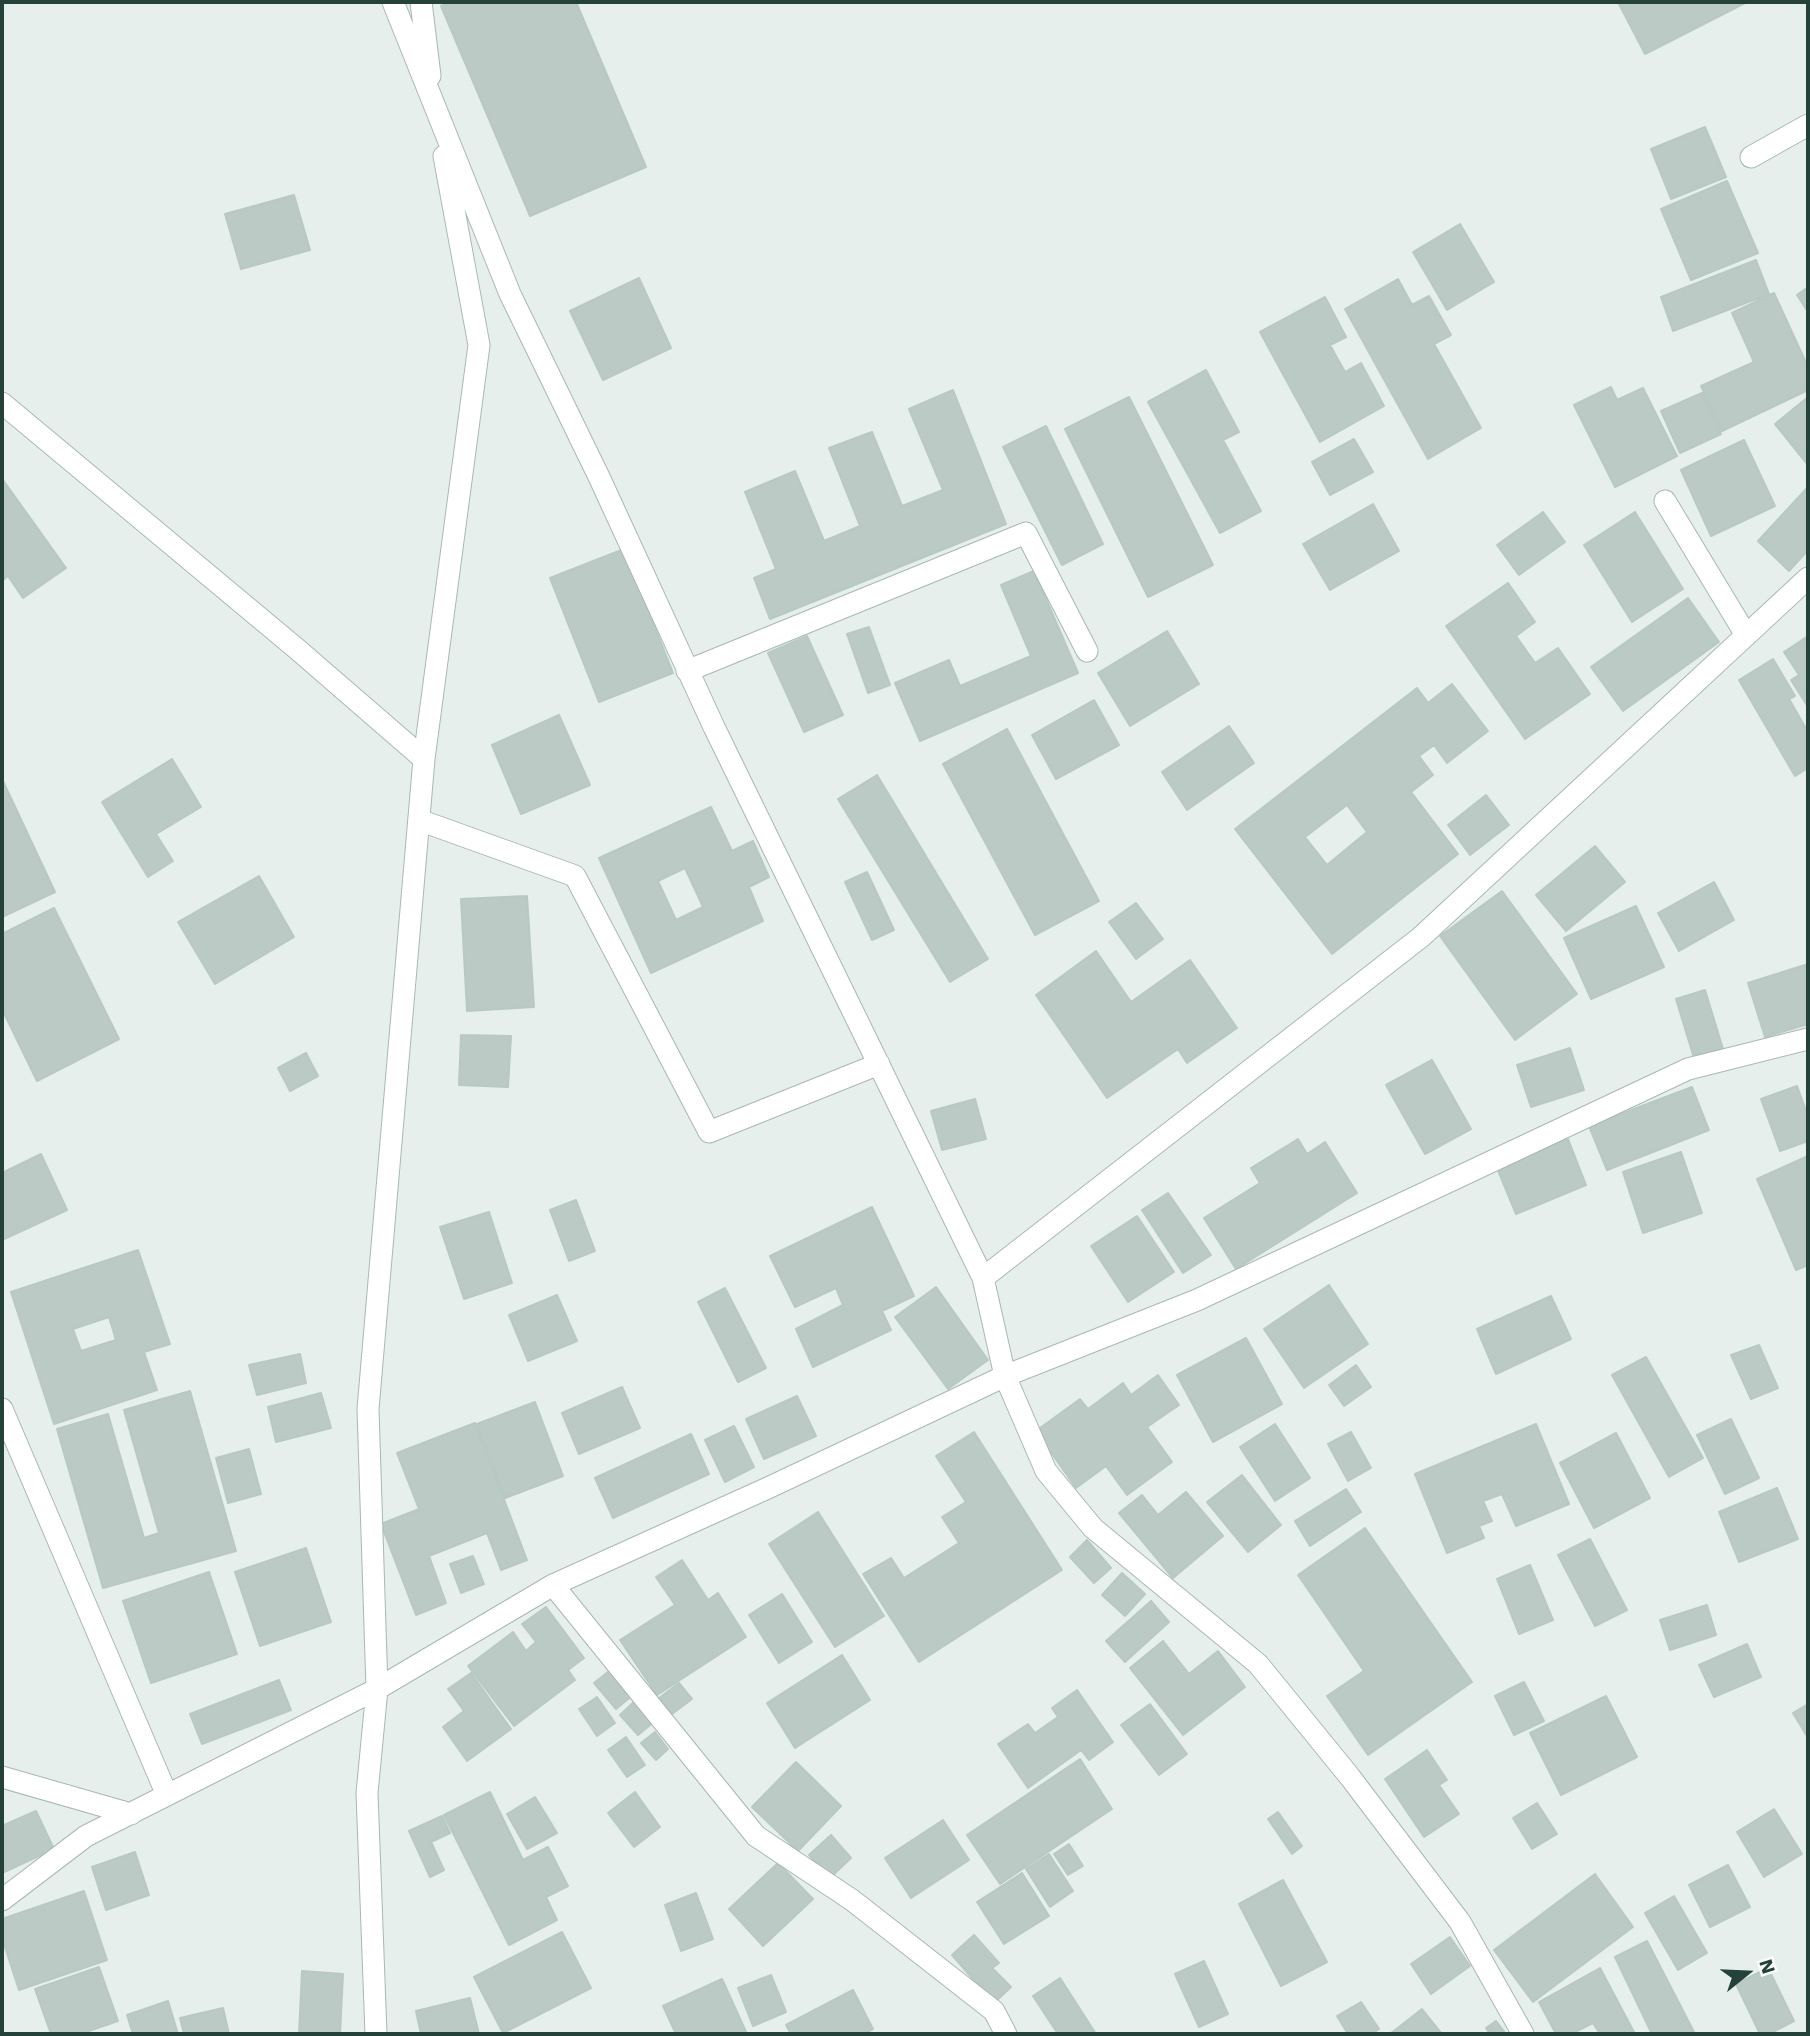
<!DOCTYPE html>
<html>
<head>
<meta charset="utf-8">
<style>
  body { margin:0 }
  #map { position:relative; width:1810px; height:2036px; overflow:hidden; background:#e6efeb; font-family:"Work Sans",sans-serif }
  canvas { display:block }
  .frame { position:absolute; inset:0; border:4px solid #24423a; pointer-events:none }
  .north { position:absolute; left:1712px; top:1938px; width:70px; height:70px; -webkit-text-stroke:5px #f7fbf9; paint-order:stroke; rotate:72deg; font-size:19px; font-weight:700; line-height:28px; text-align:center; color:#24423a }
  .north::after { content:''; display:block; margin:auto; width:24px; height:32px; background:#24423a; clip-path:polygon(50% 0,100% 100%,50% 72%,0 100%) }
</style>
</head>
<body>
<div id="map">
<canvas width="1810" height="2036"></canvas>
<div class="frame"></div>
<div class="north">N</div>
</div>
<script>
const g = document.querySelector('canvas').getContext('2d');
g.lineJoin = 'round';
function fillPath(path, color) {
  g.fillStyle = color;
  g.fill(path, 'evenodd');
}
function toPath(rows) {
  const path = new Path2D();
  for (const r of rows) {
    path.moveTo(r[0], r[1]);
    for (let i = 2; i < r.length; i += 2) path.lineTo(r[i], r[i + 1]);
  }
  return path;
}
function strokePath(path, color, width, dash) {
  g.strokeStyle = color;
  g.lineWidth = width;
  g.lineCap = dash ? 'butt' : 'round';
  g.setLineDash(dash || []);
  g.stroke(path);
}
const building = toPath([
  [452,2,576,2,646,167,530,216,441,6,452,2],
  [1618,2,1747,2,1645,54,1618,2],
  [1705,127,1726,177,1671,199,1651,149,1705,127],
  [1727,181,1758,253,1691,280,1661,209,1727,181],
  [294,195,310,250,241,269,225,214,294,195],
  [1460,224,1494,282,1447,310,1413,252,1460,224],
  [1756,260,1769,294,1673,331,1661,297,1756,260],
  [639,278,671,348,603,380,570,311,639,278],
  [1398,279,1412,305,1429,296,1451,335,1434,344,1481,428,1428,459,1345,309,1398,279],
  [1808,287,1808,312,1797,295,1808,287],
  [1774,293,1808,367,1808,390,1722,431,1701,386,1754,362,1732,313,1774,293],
  [1325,297,1346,337,1330,345,1345,372,1361,363,1384,406,1320,442,1260,332,1325,297],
  [1206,370,1239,432,1223,440,1261,511,1220,533,1148,402,1206,370],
  [1611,387,1617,400,1643,388,1677,456,1615,487,1574,405,1611,387],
  [953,390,1006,524,770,619,754,578,776,569,745,492,795,471,824,541,860,526,829,448,872,432,902,506,943,490,909,409,953,390],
  [1702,393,1721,434,1680,453,1661,411,1702,393],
  [1129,397,1213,565,1148,597,1065,429,1129,397],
  [1808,397,1808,465,1775,424,1808,397],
  [1046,426,1103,544,1062,565,1003,447,1046,426],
  [1354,439,1373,472,1330,495,1312,462,1354,439],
  [1744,440,1775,506,1711,536,1681,470,1744,440],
  [3,480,66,568,23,598,8,576,2,581,3,480],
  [1808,487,1808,550,1789,571,1758,541,1808,487],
  [1373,504,1399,551,1330,590,1303,544,1373,504],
  [1543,512,1565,542,1519,575,1497,545,1543,512],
  [1635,512,1683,589,1632,622,1584,545,1635,512],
  [624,549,673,673,599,702,550,578,624,549],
  [1034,571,1078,673,920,741,895,683,949,660,960,686,1031,656,1001,585,1034,571],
  [1508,583,1535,622,1516,636,1535,663,1558,648,1590,694,1525,739,1446,626,1508,583],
  [1688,598,1719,642,1623,711,1591,667,1688,598],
  [869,627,890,685,868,693,847,634,869,627],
  [1167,631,1199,684,1130,726,1098,673,1167,631],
  [807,636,843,715,804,732,768,653,807,636],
  [1808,636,1808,707,1791,680,1799,675,1784,652,1808,636],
  [1773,659,1795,696,1789,699,1808,732,1808,768,1795,776,1739,680,1773,659],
  [1452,684,1488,731,1447,763,1434,745,1419,756,1433,775,1411,792,1458,854,1332,954,1235,829,1417,688,1428,703,1452,684],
  [1347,805,1367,832,1327,865,1305,837,1347,805],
  [1094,700,1119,745,1056,779,1032,735,1094,700],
  [559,715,590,785,521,814,492,745,559,715],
  [1229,726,1254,763,1187,810,1162,772,1229,726],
  [1007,729,1099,901,1035,935,943,764,1007,729],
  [172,759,201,807,156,834,173,861,148,877,102,802,172,759],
  [877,775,988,959,950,982,838,799,877,775],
  [2,779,55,892,2,917,2,779],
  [1486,795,1509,825,1470,855,1448,825,1486,795],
  [711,807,732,851,753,841,769,877,749,887,763,921,651,973,599,858,711,807],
  [685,868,703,907,676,920,658,881,685,868],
  [1595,846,1625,882,1566,931,1536,895,1595,846],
  [867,872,894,930,872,940,845,882,867,872],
  [259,876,294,937,215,984,178,922,259,876],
  [1714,882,1734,920,1679,951,1658,913,1714,882],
  [1502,891,1577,994,1515,1040,1440,936,1502,891],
  [527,896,534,1007,467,1011,461,899,527,896],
  [1136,903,1163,939,1136,959,1109,922,1136,903],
  [1636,906,1664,967,1591,999,1564,938,1636,906],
  [54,908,119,1039,37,1081,2,1009,2,934,54,908],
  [1096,951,1131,1002,1190,960,1237,1028,1187,1063,1178,1049,1107,1098,1036,995,1096,951],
  [1808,964,1808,1024,1765,1037,1748,983,1808,964],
  [1705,990,1723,1049,1694,1058,1676,999,1705,990],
  [461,1035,511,1036,508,1087,459,1085,461,1035],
  [1570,1048,1584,1090,1531,1107,1517,1065,1570,1048],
  [306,1053,318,1076,290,1091,278,1068,306,1053],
  [1432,1060,1471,1129,1425,1154,1386,1085,1432,1060],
  [1797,1086,1808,1116,1808,1141,1780,1151,1761,1099,1797,1086],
  [1692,1087,1709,1130,1607,1170,1589,1126,1692,1087],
  [975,1099,986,1139,942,1150,931,1111,975,1099],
  [1298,1139,1307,1154,1325,1142,1357,1193,1236,1269,1204,1218,1260,1183,1251,1168,1298,1139],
  [1568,1139,1586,1185,1516,1214,1497,1168,1568,1139],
  [1681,1152,1702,1213,1643,1233,1623,1172,1681,1152],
  [41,1154,67,1210,2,1240,2,1173,41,1154],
  [1808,1156,1808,1265,1796,1270,1757,1179,1808,1156],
  [1168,1193,1211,1255,1183,1273,1142,1210,1168,1193],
  [576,1200,595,1251,569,1261,550,1210,576,1200],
  [872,1207,914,1296,882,1311,891,1330,813,1367,796,1329,843,1305,836,1288,795,1307,770,1256,872,1207],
  [489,1212,512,1283,464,1299,440,1227,489,1212],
  [1137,1216,1174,1272,1128,1302,1091,1246,1137,1216],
  [138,1250,170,1344,144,1352,157,1390,54,1424,11,1292,138,1250],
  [109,1317,116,1340,81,1351,73,1329,109,1317],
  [1329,1285,1368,1344,1304,1388,1264,1329,1329,1285],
  [936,1287,988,1360,948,1389,895,1317,936,1287],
  [725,1288,766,1368,738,1382,698,1302,725,1288],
  [557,1295,577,1341,528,1361,509,1315,557,1295],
  [1551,1296,1571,1339,1496,1374,1477,1329,1551,1296],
  [1246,1338,1282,1404,1213,1442,1177,1375,1246,1338],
  [1759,1345,1778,1388,1751,1399,1731,1355,1759,1345],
  [300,1354,306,1383,257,1395,249,1365,300,1354],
  [1646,1357,1703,1458,1669,1477,1612,1375,1646,1357],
  [1356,1365,1371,1387,1344,1406,1329,1385,1356,1365],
  [1158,1375,1179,1405,1147,1427,1172,1462,1127,1495,1106,1466,1076,1488,1036,1431,1080,1399,1088,1409,1123,1383,1131,1395,1158,1375],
  [622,1387,640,1428,579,1454,562,1413,622,1387],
  [190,1391,236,1551,103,1588,57,1429,108,1414,144,1538,159,1533,124,1410,190,1391],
  [321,1393,331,1428,276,1442,268,1407,321,1393],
  [797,1396,816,1436,764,1459,746,1419,797,1396],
  [535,1402,563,1476,505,1498,477,1424,535,1402],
  [1731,1419,1759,1478,1725,1494,1697,1435,1731,1419],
  [475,1423,527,1560,501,1570,487,1533,429,1556,446,1603,416,1615,381,1524,419,1509,397,1453,475,1423],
  [1275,1424,1310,1478,1275,1501,1240,1447,1275,1424],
  [1536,1424,1569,1504,1516,1526,1502,1494,1483,1501,1492,1521,1479,1526,1484,1538,1447,1553,1415,1474,1536,1424],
  [734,1426,754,1467,725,1482,705,1440,734,1426],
  [974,1432,1062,1570,919,1662,863,1574,891,1558,904,1578,959,1543,942,1517,966,1502,936,1456,974,1432],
  [1351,1432,1371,1468,1348,1481,1328,1444,1351,1432],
  [1616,1433,1650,1498,1594,1528,1560,1463,1616,1433],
  [691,1434,709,1474,613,1518,595,1478,691,1434],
  [249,1449,261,1494,228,1503,216,1458,249,1449],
  [1242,1475,1281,1525,1248,1552,1207,1502,1242,1475],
  [1777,1488,1798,1539,1739,1562,1719,1512,1777,1488],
  [1346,1489,1361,1512,1310,1546,1295,1521,1346,1489],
  [1186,1492,1223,1536,1173,1578,1119,1513,1142,1495,1158,1515,1186,1492],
  [818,1512,884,1616,835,1647,769,1544,818,1512],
  [1365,1528,1472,1682,1368,1755,1327,1696,1364,1671,1298,1575,1365,1528],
  [1590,1539,1627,1610,1595,1626,1558,1555,1590,1539],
  [1087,1540,1111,1568,1094,1583,1070,1557,1087,1540],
  [306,1548,331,1622,260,1646,235,1572,306,1548],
  [473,1556,484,1584,461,1593,450,1564,473,1556],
  [682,1560,708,1600,718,1593,746,1637,657,1695,620,1640,675,1605,656,1577,682,1560],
  [1530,1565,1553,1620,1519,1634,1497,1579,1530,1565],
  [209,1572,237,1654,151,1683,123,1601,209,1572],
  [1122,1573,1145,1594,1125,1616,1102,1595,1122,1573],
  [782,1594,812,1642,779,1663,749,1615,782,1594],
  [1151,1601,1169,1622,1125,1662,1106,1641,1151,1601],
  [1707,1605,1716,1635,1670,1650,1660,1620,1707,1605],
  [546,1607,584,1658,568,1670,575,1680,514,1726,468,1666,513,1632,526,1651,536,1642,522,1624,546,1607],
  [1163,1641,1189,1674,1218,1651,1245,1687,1183,1735,1130,1668,1163,1641],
  [1747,1644,1761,1677,1714,1697,1699,1665,1747,1644],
  [842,1655,870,1700,795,1748,767,1703,842,1655],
  [613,1668,634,1694,616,1709,594,1683,613,1668],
  [471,1673,511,1729,467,1761,443,1727,464,1711,448,1689,471,1673],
  [279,1680,291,1710,202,1744,190,1714,279,1680],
  [1524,1682,1544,1721,1514,1735,1495,1696,1524,1682],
  [679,1683,692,1699,672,1714,659,1698,679,1683],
  [1077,1690,1113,1742,1089,1760,1081,1750,1028,1788,998,1744,1028,1724,1035,1733,1058,1717,1052,1708,1077,1690],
  [1606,1696,1637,1757,1561,1795,1530,1733,1606,1696],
  [597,1697,615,1723,597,1736,579,1709,597,1697],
  [636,1700,655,1721,638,1735,620,1715,636,1700],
  [1150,1704,1187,1754,1159,1775,1121,1725,1150,1704],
  [1808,1704,1808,1738,1793,1713,1808,1704],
  [655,1732,668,1749,656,1760,641,1743,655,1732],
  [626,1737,645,1765,627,1777,608,1750,626,1737],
  [1427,1750,1447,1780,1439,1785,1459,1814,1424,1837,1385,1779,1427,1750],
  [1080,1759,1112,1809,1000,1884,967,1835,1080,1759],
  [796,1762,841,1806,798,1851,752,1807,796,1762],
  [490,1792,523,1860,548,1847,568,1886,546,1897,557,1920,509,1945,444,1815,490,1792],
  [635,1792,660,1827,634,1847,608,1813,635,1792],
  [535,1797,557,1833,527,1849,507,1814,535,1797],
  [1537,1803,1557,1834,1532,1849,1513,1818,1537,1803],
  [1774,1809,1802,1854,1764,1877,1737,1832,1774,1809],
  [36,1811,54,1849,2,1873,2,1826,36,1811],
  [1278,1812,1302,1846,1292,1854,1268,1819,1278,1812],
  [442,1816,450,1833,431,1842,444,1870,430,1877,409,1831,442,1816],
  [943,1820,969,1860,911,1898,885,1858,943,1820],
  [831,1835,851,1858,830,1878,809,1855,831,1835],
  [1069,1844,1083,1866,1068,1875,1054,1854,1069,1844],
  [135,1852,149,1895,106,1910,92,1867,135,1852],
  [1049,1854,1073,1891,1050,1907,1026,1869,1049,1854],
  [778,1863,813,1899,763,1946,729,1909,778,1863],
  [1728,1865,1750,1907,1710,1927,1689,1885,1728,1865],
  [1022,1873,1049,1916,1004,1944,977,1902,1022,1873],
  [1595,1874,1633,1927,1533,2002,1494,1950,1595,1874],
  [1283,1880,1327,1962,1281,1986,1239,1904,1283,1880],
  [84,1891,107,1960,19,1990,2,1938,2,1919,84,1891],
  [696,1893,713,1939,681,1951,665,1905,696,1893],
  [1674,1896,1707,1953,1678,1970,1645,1913,1674,1896],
  [562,1932,591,1988,503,2033,474,1977,562,1932],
  [974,1935,999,1963,992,1968,1011,1987,994,2003,952,1955,974,1935],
  [1450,1937,1470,1966,1431,1994,1411,1964,1450,1937],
  [1647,1941,1694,2032,1692,2034,1649,2034,1651,2032,1615,1957,1647,1941],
  [1204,1961,1228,2014,1199,2027,1175,1974,1204,1961],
  [99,1967,118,2021,80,2034,51,2034,35,1989,99,1967],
  [1600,1968,1635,2034,1600,2034,1593,2023,1571,2034,1556,2034,1539,2002,1600,1968],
  [1768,1968,1794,2021,1769,2034,1760,2034,1736,1984,1768,1968],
  [302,1971,343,1974,340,2034,299,2034,302,1971],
  [771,1975,786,2012,753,2026,738,1988,771,1975],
  [1060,1978,1096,2034,1058,2034,1033,1996,1060,1978],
  [722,1979,747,2034,676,2034,663,2006,722,1979],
  [853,1990,873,2029,863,2034,791,2034,786,2025,853,1990],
  [470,1998,479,2034,421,2034,416,2011,470,1998],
  [168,2001,178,2034,133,2034,127,2015,168,2001],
  [1361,2002,1379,2029,1371,2034,1348,2034,1337,2016,1361,2002],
  [223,2008,229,2034,184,2034,180,2018,223,2008],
  [1422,2009,1442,2034,1390,2034,1422,2009],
  [1496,2021,1506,2034,1490,2034,1486,2028,1496,2021]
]);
fillPath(building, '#bbcac4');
strokePath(building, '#b8c9c2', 2);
const minor = toPath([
  [393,2,510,294,600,479,714,727,983,1278,1005,1376,1046,1471,1093,1528,1258,1664,1350,1777,1460,1922,1523,2034],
  [421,2,430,76],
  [1751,157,1808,125],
  [2,403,297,649,424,759],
  [1665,501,1746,635],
  [687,671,1026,533,1087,651],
  [419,820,575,876,709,1132,879,1064],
  [983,1278,1421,937,1808,578],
  [2,1409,167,1795],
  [553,1585,756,1836,852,1900,994,2011,1006,2034],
  [2,1777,131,1814],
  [2,1900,86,1836,377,1689,553,1585,770,1487,1005,1376,1197,1300,1688,1069,1808,1039],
  [376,2034,367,1793,377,1689,368,1409,424,759,479,345,444,156]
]);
strokePath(minor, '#a8b8b2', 23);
strokePath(minor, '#fff', 21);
</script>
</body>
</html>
